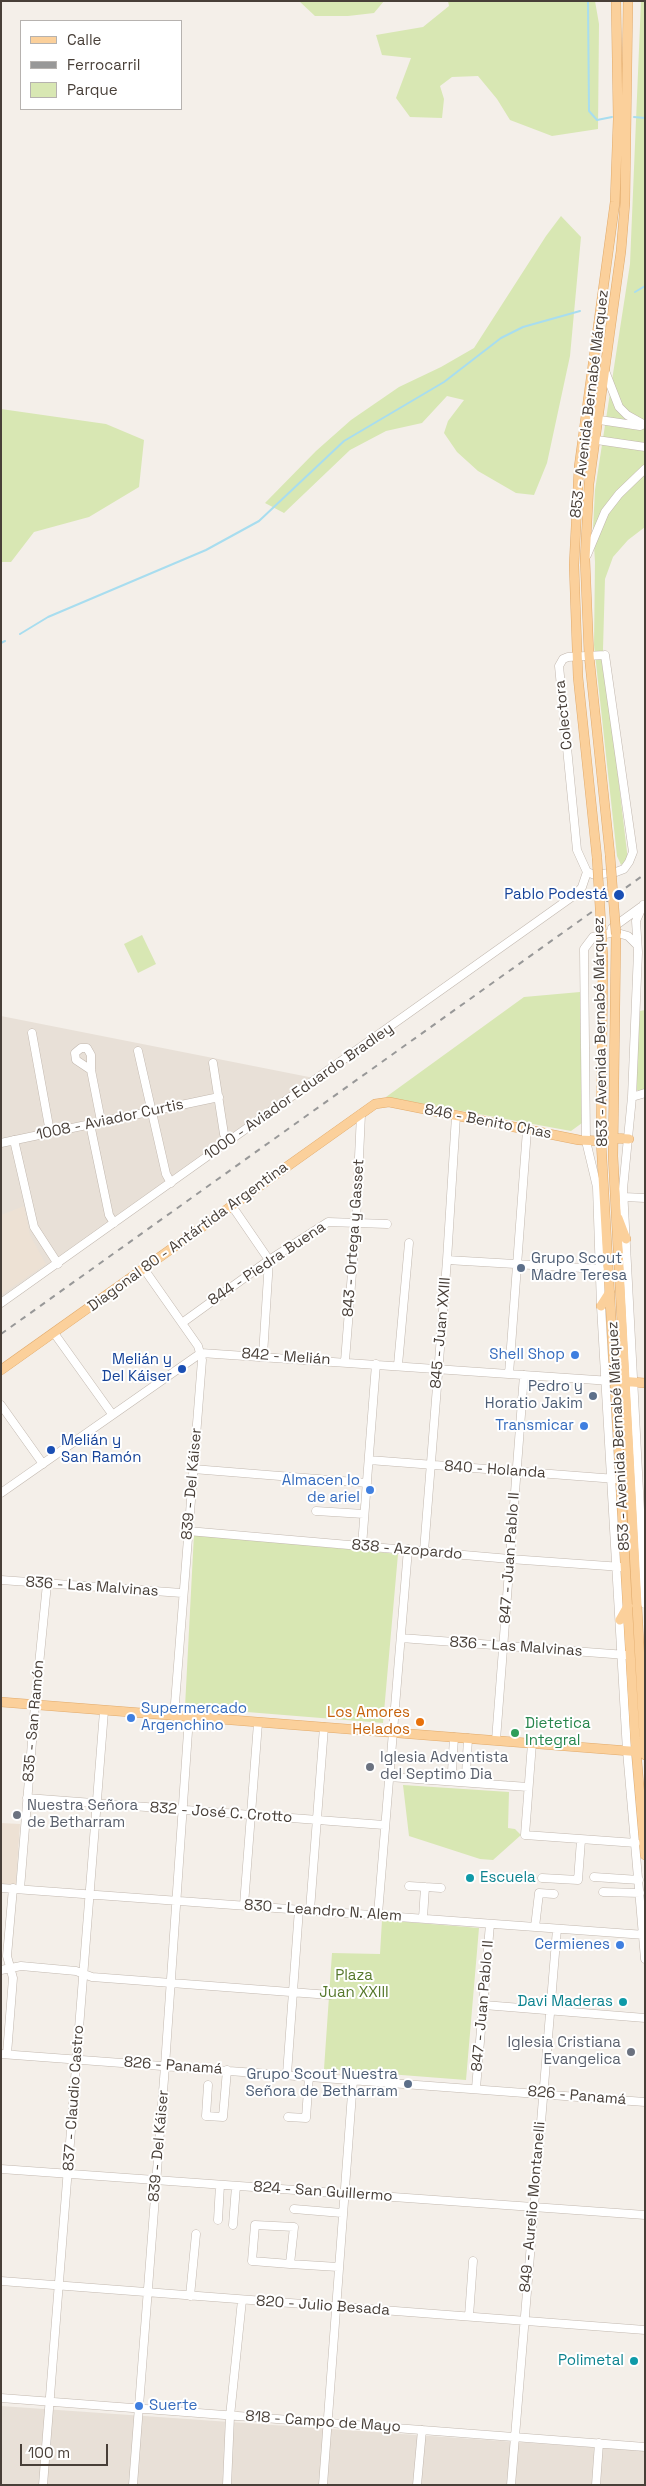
<!DOCTYPE html>
<html>
<head>
<meta charset="utf-8">
<style>
  body { margin:0 }
  #map { position:relative; width:646px; height:2486px; overflow:hidden; background:#f4efe9; font-family:"Space Grotesk",sans-serif }
  canvas { display:block }
  .frame { position:absolute; inset:0; border:2px solid #483f38; pointer-events:none }
  .legend { position:absolute; left:20px; top:20px; width:162px; height:90px; box-sizing:border-box; background:#fff; border:1px solid #b6b2af; margin:0; padding:6px 9px; list-style:none; font-size:15px; color:#483f38 }
  .legend li { display:flex; align-items:center; gap:10px; height:25px }
  .legend b { width:25px; border:1px solid #b6b2af }
  .scale { position:absolute; left:20px; top:2444px; width:88px; height:22px; box-sizing:border-box; border:2px solid #483f38; border-top:0; padding-left:6px; font-size:15px; line-height:18px; white-space:nowrap; color:#483f38; -webkit-text-stroke:4px #fff; paint-order:stroke }
</style>
</head>
<body>
<div id="map">
<canvas width="646" height="2486"></canvas>
<div class="frame"></div>
<ul class="legend">
<li><b style="height:6px;background:#fbd09b"></b>Calle</li>
<li><b style="height:6px;background:#989898"></b>Ferrocarril</li>
<li><b style="height:14px;background:#d8e7b3"></b>Parque</li>
</ul>
<div class="scale">100 m</div>
</div>
<script>
const g = document.querySelector('canvas').getContext('2d');
g.lineJoin = 'round';
function fillPath(path, color) {
  g.fillStyle = color;
  g.fill(path, 'evenodd');
}
function toPath(rows) {
  const path = new Path2D();
  for (const r of rows) {
    path.moveTo(r[0], r[1]);
    for (let i = 2; i < r.length; i += 2) path.lineTo(r[i], r[i + 1]);
  }
  return path;
}
function strokePath(path, color, width, dash) {
  g.strokeStyle = color;
  g.lineWidth = width;
  g.lineCap = dash ? 'butt' : 'round';
  g.setLineDash(dash || []);
  g.stroke(path);
}
function drawText(font, color, halo, rows, align = 'center') {
  g.font = font + ' "Space Grotesk",sans-serif';
  g.lineWidth = 4;
  g.setLineDash([]);
  g.textBaseline = 'middle';
  g.strokeStyle = halo;
  g.fillStyle = color;
  for (const [text, x, y, turn = 0] of rows) {
    g.save();
    g.translate(x, y);
    g.rotate((+turn || 0) * Math.PI / 180);
    g.textAlign = isNaN(turn) ? turn : align;
    if (halo) g.strokeText(text, 0, 0);
    g.fillText(text, 0, 0);
    g.restore();
  }
}
fillPath(toPath([
  [1,1016,314,1078,1,1301],
  [1,2406,645,2451,645,2485,1,2485]
]), '#e8e0d7');
fillPath(toPath([
  [24,1206,30,1235,46,1264,1,1295,1,1215],
  [1,1823,20,1824,16,1885,1,1884]
]), '#ede1d4');
fillPath(toPath([
  [299,1,384,1,374,13,348,16,315,16],
  [448,1,595,1,599,24,598,129,552,136,510,120,497,99,478,76,452,77,440,86,444,99,442,118,410,117,396,98,411,58,382,55,376,35,423,27,449,6],
  [641,1,645,1,645,527,628,540,613,557,605,579,603,649,627,852,627,861,621,865,617,856,594,645,595,562,593,529,595,490,630,264],
  [561,216,581,237,570,356,547,463,534,495,516,493,478,471,457,452,444,433,448,421,464,400,447,396,422,423,386,431,350,450,284,513,265,503,316,451,351,420,399,387,441,367,474,348,546,236],
  [1,409,106,424,144,440,139,487,89,517,34,532,11,562,1,562],
  [142,935,156,964,138,973,124,944],
  [580,992,582,1123,571,1131,386,1097,524,997],
  [645,1010,645,1090,639,1091,635,1089,640,1011],
  [194,1534,398,1554,383,1723,185,1707],
  [403,1785,509,1792,508,1828,515,1829,521,1835,493,1860,480,1859,409,1836],
  [382,1920,479,1928,466,2080,324,2069,332,1953,380,1954]
]), '#d8e7b3');
strokePath(toPath([
  [588,1,589,111,597,120,612,117],
  [634,117,645,118],
  [635,292,645,286],
  [20,634,48,617,206,550,259,521,344,441,444,382,501,338,523,327,580,311],
  [1,643,5,641]
]), '#a8ddef', 2);
const minor = toPath([
  [605,371,619,407,627,415,645,425],
  [586,418,640,426],
  [583,438,645,447],
  [587,555,605,512,619,494,645,469],
  [605,655,633,852,629,862,624,869,616,872,595,875,587,872,577,850,559,666,563,659,568,657,605,655],
  [643,905,636,921,638,952,632,1097,623,1189,645,1604],
  [612,928,641,907],
  [637,945,628,936,614,932,593,937,584,949,586,1141,597,1187,601,1306,627,1751,645,1959],
  [32,1033,50,1132],
  [138,1051,166,1174,171,1183],
  [213,1063,224,1134,229,1141],
  [91,1070,76,1060,75,1053,81,1048,87,1048,91,1055,91,1070,101,1121],
  [632,1097,645,1093],
  [90,1124,109,1215,114,1223],
  [14,1140,34,1227,58,1264],
  [1,1143,219,1097],
  [624,1197,645,1198],
  [232,1206,269,1260,263,1355],
  [447,1260,600,1269],
  [144,1269,198,1346,202,1360,174,1716],
  [1,1303,576,894,582,887,587,872],
  [182,1323,269,1260,328,1222,387,1224],
  [54,1333,112,1414],
  [345,1361,356,1222,361,1114],
  [398,1365,409,1243],
  [509,1374,527,1130],
  [1,1405,43,1464],
  [369,1460,616,1479],
  [193,1469,367,1483],
  [1,1493,201,1353,611,1381],
  [316,1511,364,1514],
  [188,1531,510,1559,622,1567],
  [362,1546,376,1364],
  [424,1551,447,1260,456,1116],
  [1,1580,182,1593],
  [401,1638,626,1655],
  [496,1740,524,1375],
  [532,1743,525,1835,636,1843],
  [452,1772,454,1737],
  [466,1775,468,1738],
  [389,1777,528,1787],
  [27,1798,384,1825],
  [594,1877,639,1880],
  [542,1878,578,1880,581,1840],
  [409,1886,441,1888],
  [1,1888,645,1935],
  [20,1889,35,1705,47,1584],
  [603,1892,640,1893],
  [244,1905,258,1723],
  [310,1910,324,1727],
  [378,1914,408,1549],
  [423,1918,425,1887],
  [535,1927,539,1893,554,1894],
  [1,1970,21,1966,76,1971,92,1977,330,1995],
  [484,2005,645,2018],
  [1,2054,645,2102],
  [7,2054,13,1978,7,1956,13,1888],
  [287,2074,299,1909],
  [208,2085,206,2116,223,2117,227,2070],
  [476,2088,490,1924],
  [288,2117,306,2118,309,2076],
  [1,2169,645,2215],
  [294,2209,342,2213],
  [218,2220,220,2185],
  [233,2225,236,2186],
  [290,2264,294,2227,255,2225,252,2261,290,2264,338,2267],
  [1,2281,645,2330],
  [190,2296,196,2234],
  [469,2316,473,2261],
  [1,2398,645,2447],
  [43,2485,104,1711],
  [133,2485,165,2066,189,1717],
  [227,2485,230,2416,242,2300],
  [323,2485,353,2080],
  [417,2485,422,2430],
  [511,2485,557,1929],
  [596,2485,599,2443]
]);
const major = toPath([
  [610,855,589,655,585,559,589,484,621,251,625,203,628,1],
  [597,858,578,677,574,565,579,467,615,202,618,119,616,1],
  [616,934,613,1156,645,1755],
  [603,958,601,1141,635,1738,645,1855],
  [613,1138,629,1139],
  [618,1218,626,1239],
  [601,1306,610,1292],
  [1,1370,375,1104,389,1102,579,1140,601,1141],
  [620,1381,645,1383],
  [620,1620,628,1606],
  [1,1702,642,1752]
]);
strokePath(minor, '#c2b8af', 9);
strokePath(major, '#e1aa6b', 10);
strokePath(minor, '#fff', 8);
strokePath(major, '#fbd09b', 9);
strokePath(toPath([
  [1,1334,645,874]
]), '#989898', 2, [6, 6]);
const majorBridge = toPath([
  [610,855,616,934],
  [597,858,603,958]
]);
strokePath(majorBridge, '#e1aa6b', 10, []);
strokePath(majorBridge, '#fbd09b', 9);
for (const [x, y, r, color] of [
  [619,895,6,"#1a4fb4"],
  [521,1268,5,"#5c6f8a"],
  [575,1355,5,"#3f7fe0"],
  [182,1369,5,"#1a4fb4"],
  [593,1396,5,"#5c6f8a"],
  [584,1426,5,"#3f7fe0"],
  [51,1450,5,"#1a4fb4"],
  [370,1490,5,"#3f7fe0"],
  [131,1718,5,"#3f7fe0"],
  [420,1722,5,"#e8710a"],
  [515,1733,5,"#2e9e5b"],
  [370,1767,5,"#6b7280"],
  [17,1815,5,"#6b7280"],
  [470,1878,5,"#0f9aa8"],
  [620,1945,5,"#3f7fe0"],
  [623,2002,5,"#0f9aa8"],
  [631,2052,5,"#6b7280"],
  [408,2084,5,"#5c6f8a"],
  [634,2361,5,"#0f9aa8"],
  [139,2406,5,"#3f7fe0"]
]) {
  const dot = new Path2D();
  dot.arc(x, y, r, 0, 2 * Math.PI);
  g.fillStyle = color;
  g.fill(dot);
  strokePath(dot, '#fff', 2);
}
drawText('15px', '#483f38', '#fff', [
  ["853 - Avenida Bernabé Márquez",590,404,-83],
  ["Colectora",564,715,-96],
  ["853 - Avenida Bernabé Márquez",601,1032,-91],
  ["1000 - Aviador Eduardo Bradley",299,1092,-35],
  ["1008 - Aviador Curtis",110,1120,-12],
  ["846 - Benito Chas",488,1122,11],
  ["Diagonal 80 - Antártida Argentina",188,1237,-36],
  ["843 - Ortega y Gasset",354,1238,-86],
  ["844 - Piedra Buena",267,1264,-34],
  ["845 - Juan XXIII",441,1333,-85],
  ["842 - Melián",286,1357,4],
  ["853 - Avenida Bernabé Márquez",619,1436,-93],
  ["840 - Holanda",495,1470,4],
  ["839 - Del Káiser",192,1484,-85],
  ["838 - Azopardo",407,1550,5],
  ["847 - Juan Pablo II",510,1558,-86],
  ["836 - Las Malvinas",92,1587,4],
  ["836 - Las Malvinas",516,1647,4],
  ["835 - San Ramón",34,1721,-85],
  ["832 - José C. Crotto",221,1813,4],
  ["830 - Leandro N. Alem",323,1911,4],
  ["847 - Juan Pablo II",483,2006,-85],
  ["826 - Panamá",173,2066,4],
  ["826 - Panamá",577,2096,5],
  ["837 - Claudio Castro",74,2098,-86],
  ["839 - Del Káiser",159,2146,-85],
  ["824 - San Guillermo",323,2192,4],
  ["849 - Aurelio Montanelli",533,2207,-85],
  ["820 - Julio Besada",323,2306,4],
  ["818 - Campo de Mayo",323,2422,4]
]);
drawText('15px', '#164399', '#fff', [
  ["Pablo Podestá",608,895],
  ["Melián y",172,1360],
  ["Del Káiser",172,1377],
  ["Melián y",61,1441,"left"],
  ["San Ramón",61,1458,"left"]
], 'right');
drawText('15px', '#4e5e75', '#fff', [
  ["Grupo Scout",531,1259,"left"],
  ["Madre Teresa",531,1276,"left"],
  ["Pedro y",583,1387],
  ["Horatio Jakim",583,1404],
  ["Grupo Scout Nuestra",398,2075],
  ["Señora de Betharram",398,2092]
], 'right');
drawText('15px', '#366cbe', '#fff', [
  ["Shell Shop",565,1355],
  ["Transmicar",574,1426],
  ["Almacen lo",360,1481],
  ["de ariel",360,1498],
  ["Supermercado",141,1709,"left"],
  ["Argenchino",141,1726,"left"],
  ["Cermienes",610,1945],
  ["Suerte",149,2406,"left"]
], 'right');
drawText('15px', '#c56008', '#fff', [
  ["Los Amores",410,1713],
  ["Helados",410,1730]
], 'right');
drawText('15px', '#27864d', '#fff', [
  ["Dietetica",525,1724],
  ["Integral",525,1741]
], 'left');
drawText('15px', '#5b616d', '#fff', [
  ["Iglesia Adventista",380,1758],
  ["del Septimo Dia",380,1775],
  ["Nuestra Señora",27,1806],
  ["de Betharram",27,1823],
  ["Iglesia Cristiana",621,2043,"right"],
  ["Evangelica",621,2060,"right"]
], 'left');
drawText('15px', '#0d838f', '#fff', [
  ["Escuela",480,1878,"left"],
  ["Davi Maderas",613,2002],
  ["Polimetal",624,2361]
], 'right');
drawText('15px', '#56782c', '#fff', [
  ["Plaza",354,1976],
  ["Juan XXIII",354,1993]
]);
</script>
</body>
</html>
